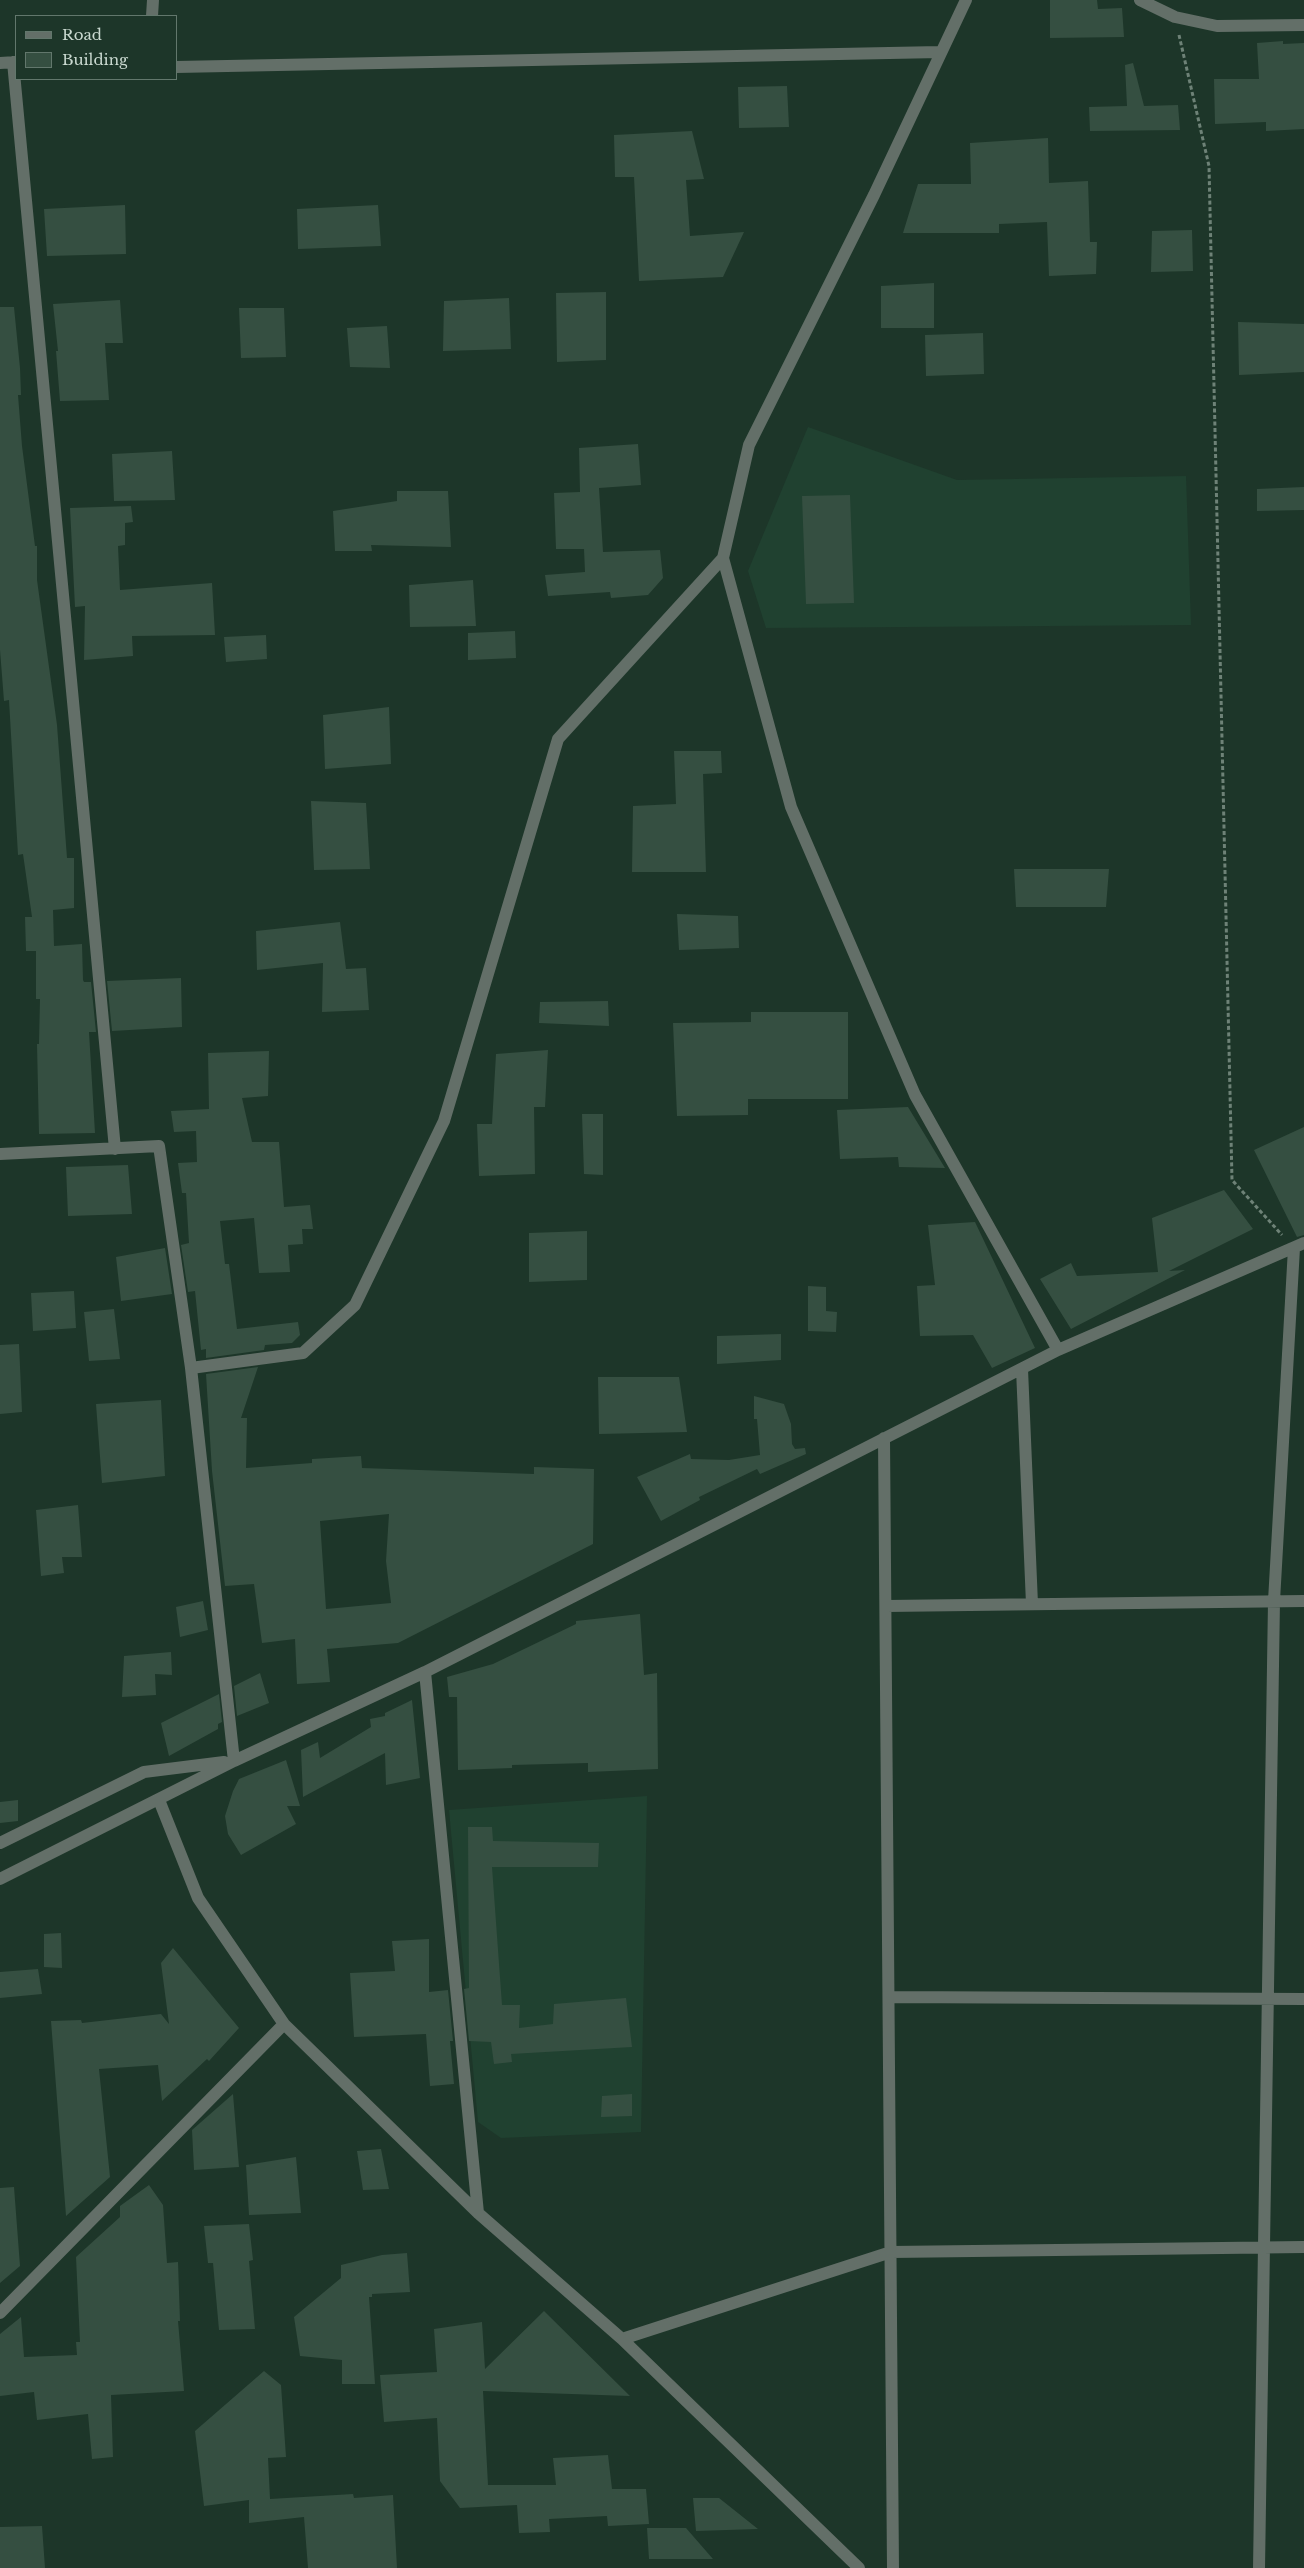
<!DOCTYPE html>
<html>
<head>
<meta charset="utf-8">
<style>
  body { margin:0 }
  #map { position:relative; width:1304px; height:2568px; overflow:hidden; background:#1d3629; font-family:"Libre Baskerville",serif }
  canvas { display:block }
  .legend { position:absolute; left:15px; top:15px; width:162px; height:65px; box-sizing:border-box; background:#1d3629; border:1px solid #62776c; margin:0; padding:6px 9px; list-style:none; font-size:15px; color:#cad9d0 }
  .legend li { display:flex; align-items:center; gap:10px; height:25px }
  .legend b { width:25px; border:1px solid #62776c }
</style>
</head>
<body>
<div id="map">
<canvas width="1304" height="2568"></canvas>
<ul class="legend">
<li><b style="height:6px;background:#636f68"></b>Road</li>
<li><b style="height:14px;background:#354f41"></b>Building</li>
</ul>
</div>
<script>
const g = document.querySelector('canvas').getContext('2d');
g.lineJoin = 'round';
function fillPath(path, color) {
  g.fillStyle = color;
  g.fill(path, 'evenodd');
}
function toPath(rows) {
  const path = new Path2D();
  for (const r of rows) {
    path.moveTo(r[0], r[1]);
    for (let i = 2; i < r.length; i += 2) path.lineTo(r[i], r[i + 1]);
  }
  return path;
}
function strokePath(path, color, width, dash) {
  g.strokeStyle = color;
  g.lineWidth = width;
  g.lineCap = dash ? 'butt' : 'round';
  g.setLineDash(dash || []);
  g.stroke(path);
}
fillPath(toPath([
  [808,427,957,480,1186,476,1191,625,766,628,748,571],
  [647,1796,641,2132,501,2138,478,2122,449,1810]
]), '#204130');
fillPath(toPath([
  [1050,0,1097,0,1098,9,1122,8,1124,37,1050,38],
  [1283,41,1283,44,1304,43,1304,129,1266,131,1266,122,1215,124,1214,79,1259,79,1257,43],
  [1133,63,1144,106,1178,105,1180,130,1090,131,1089,107,1127,106,1125,65],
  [787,86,789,127,739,128,738,87],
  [692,131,704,179,686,180,690,236,744,232,723,277,639,281,634,177,615,177,614,135],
  [1048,138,1049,183,1088,181,1090,242,1097,242,1096,274,1049,276,1047,222,999,224,999,233,903,233,918,184,971,184,970,143],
  [125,205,126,254,47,256,44,209],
  [378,205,381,246,298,249,297,209],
  [1192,230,1193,271,1151,272,1152,231],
  [934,283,934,328,881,328,881,286],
  [606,292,606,360,557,362,556,293],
  [509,298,511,349,443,351,444,301],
  [120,300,123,343,105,343,109,400,60,401,56,351,58,351,53,304],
  [0,307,14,307,20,368,21,395,18,395,22,446,35,546,37,546,37,580,57,725,67,858,74,858,74,908,53,910,54,946,82,944,83,980,84,982,91,982,96,1032,89,1032,95,1133,39,1134,37,1044,39,1044,40,999,36,999,36,951,26,951,25,917,32,917,23,854,18,855,9,700,4,701,0,650],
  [239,308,284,308,286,357,241,358],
  [1238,322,1304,324,1304,372,1239,375],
  [387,326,390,368,350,367,347,328],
  [983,333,984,374,926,376,925,335],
  [638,444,641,485,599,488,603,552,660,550,663,578,648,595,611,598,610,592,548,596,545,575,585,572,584,549,556,549,554,493,580,492,579,448],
  [172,451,175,500,114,501,112,454],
  [1304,487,1304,510,1257,511,1257,489],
  [397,491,448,491,451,547,371,545,372,551,335,551,333,511,397,501],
  [850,495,854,603,806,604,802,496],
  [131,506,133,522,125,523,125,545,118,546,120,590,212,583,215,635,132,636,133,656,84,660,85,606,75,607,70,508],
  [473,580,476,626,410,627,409,585],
  [515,631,516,658,468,660,468,633],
  [266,635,267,659,226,662,224,637],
  [389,707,391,764,325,769,323,715],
  [674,751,721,751,722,773,703,774,706,872,632,872,633,806,676,804],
  [311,801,366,803,370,869,314,870],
  [1014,869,1109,869,1106,907,1016,907],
  [677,914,738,916,739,948,679,950],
  [340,922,346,969,366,968,369,1010,322,1012,323,963,257,970,256,931],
  [181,978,182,1027,112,1031,107,981],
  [608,1001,609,1026,539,1023,540,1002],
  [751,1012,848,1012,848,1099,748,1099,748,1115,677,1116,673,1023,751,1022],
  [548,1050,545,1107,534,1107,535,1174,479,1176,477,1124,492,1124,496,1054],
  [269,1051,268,1096,242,1098,252,1142,279,1142,284,1207,310,1205,313,1229,302,1229,303,1244,288,1245,290,1272,259,1273,254,1218,220,1221,225,1264,229,1264,237,1329,298,1322,300,1335,292,1343,265,1345,264,1350,206,1358,206,1349,201,1350,195,1291,188,1292,181,1245,189,1243,186,1193,182,1193,178,1163,197,1162,196,1131,174,1132,171,1111,209,1109,208,1053],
  [908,1107,945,1168,899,1167,898,1157,840,1159,837,1110],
  [582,1114,603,1114,603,1175,584,1174],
  [1304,1127,1304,1235,1297,1237,1254,1150],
  [128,1165,132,1214,68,1216,66,1167],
  [1224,1190,1253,1229,1169,1271,1185,1270,1071,1329,1040,1279,1071,1263,1077,1276,1158,1272,1152,1218],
  [975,1222,1035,1348,992,1368,973,1335,920,1336,917,1286,935,1285,928,1225],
  [587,1231,587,1280,529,1282,529,1233],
  [165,1248,172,1294,121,1301,116,1257],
  [808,1286,826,1287,826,1311,837,1312,836,1332,808,1331],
  [74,1291,76,1328,33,1331,31,1293],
  [114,1309,120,1359,89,1361,84,1312],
  [781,1334,781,1360,717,1364,717,1336],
  [19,1344,22,1412,0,1414,0,1345],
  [258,1367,241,1418,247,1418,246,1468,312,1463,312,1459,361,1456,362,1468,534,1474,534,1467,594,1469,593,1544,398,1643,327,1649,330,1682,297,1684,295,1639,262,1643,254,1584,225,1586,212,1471,206,1374],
  [389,1514,386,1561,391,1603,326,1609,320,1521],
  [598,1377,679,1377,687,1432,599,1434],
  [754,1396,784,1404,791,1424,792,1444,795,1449,805,1448,806,1454,760,1474,757,1469,699,1497,700,1500,661,1521,637,1477,690,1454,691,1459,729,1460,760,1455,757,1419,754,1419],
  [161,1400,165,1476,102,1483,96,1404],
  [78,1505,82,1557,62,1557,64,1573,41,1576,36,1510],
  [203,1601,208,1630,180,1637,176,1607],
  [640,1614,644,1675,657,1673,658,1769,588,1772,588,1763,512,1765,512,1768,458,1770,457,1697,449,1697,447,1677,493,1664,576,1624,576,1621],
  [171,1652,172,1675,155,1674,156,1695,122,1697,124,1656],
  [260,1673,269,1703,237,1716,234,1686],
  [219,1694,222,1722,218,1724,218,1729,169,1756,161,1723],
  [412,1700,420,1778,386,1785,385,1753,303,1797,301,1750,318,1742,320,1758,371,1727,370,1719,385,1716,385,1713],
  [286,1760,300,1806,287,1806,296,1824,241,1855,228,1834,225,1816,233,1791,239,1779],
  [18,1800,18,1821,0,1823,0,1802],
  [468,1827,492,1827,493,1841,599,1843,598,1867,492,1867,502,2005,520,2005,519,2028,553,2024,554,2004,626,1998,632,2047,511,2054,512,2062,494,2064,491,2042,469,2041,464,1989,469,1988],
  [61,1933,62,1968,44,1967,44,1934],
  [429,1939,429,1992,448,1990,453,2041,450,2041,454,2084,430,2086,426,2034,354,2037,350,1973,395,1971,392,1941],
  [173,1948,239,2028,209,2061,207,2059,162,2101,158,2065,99,2069,110,2177,66,2216,51,2021,81,2020,82,2023,161,2014,169,2024,161,1963],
  [38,1969,42,1994,0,1998,0,1972],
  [233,2094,239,2167,194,2170,192,2130],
  [632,2094,632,2116,601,2117,602,2096],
  [381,2149,389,2189,363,2190,357,2151],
  [296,2157,301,2213,249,2215,246,2165],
  [149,2185,163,2205,167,2263,178,2262,180,2321,178,2321,184,2391,111,2395,113,2457,92,2459,88,2414,37,2420,34,2392,0,2396,0,2334,21,2317,24,2357,77,2355,76,2342,80,2342,76,2257,120,2217,120,2206],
  [14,2187,20,2266,0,2283,0,2188],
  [249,2224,253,2260,249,2261,255,2329,219,2330,213,2263,208,2263,204,2226],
  [407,2253,410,2292,372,2294,372,2297,369,2297,375,2384,342,2384,342,2360,300,2356,294,2317,341,2278,341,2265,382,2255],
  [544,2311,630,2396,483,2391,488,2485,556,2485,553,2458,608,2455,612,2489,646,2489,649,2524,608,2526,607,2516,549,2519,550,2532,519,2533,517,2505,460,2508,440,2481,437,2418,384,2422,380,2375,437,2372,434,2329,482,2322,485,2369],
  [264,2371,281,2385,286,2457,268,2458,270,2499,353,2494,354,2498,393,2495,397,2568,308,2568,304,2517,249,2523,249,2500,204,2506,195,2431],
  [693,2498,719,2498,758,2529,696,2531],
  [42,2526,45,2568,0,2568,0,2527],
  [647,2528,686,2528,713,2559,649,2559]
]), '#354f41');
strokePath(toPath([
  [1179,35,1209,166,1232,1180,1282,1235]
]), '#6e8277', 3, [4, 2.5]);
strokePath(toPath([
  [966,0,874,195,749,445,723,558,791,807,915,1095,1058,1350],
  [1140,0,1175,17,1217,26,1304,25],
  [152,16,153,0],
  [13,62,115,1149],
  [0,63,16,62],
  [176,67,940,52],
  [0,1154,159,1146,191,1368,234,1761],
  [191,1368,303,1353,355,1305,444,1121,558,739,723,558],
  [1022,1369,1032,1604],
  [884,1438,893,2568],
  [886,1606,1304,1601],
  [425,1672,478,2213],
  [159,1800,198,1898,284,2024,478,2213,622,2339,859,2568],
  [0,1843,144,1772,224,1762],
  [0,1879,234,1761,425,1672,1058,1350,1304,1243],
  [889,1997,1304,1999],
  [0,2313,284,2024],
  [622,2339,891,2252,1304,2247],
  [1259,2568,1274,1601,1294,1248]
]), '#636f68', 12);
</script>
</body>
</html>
